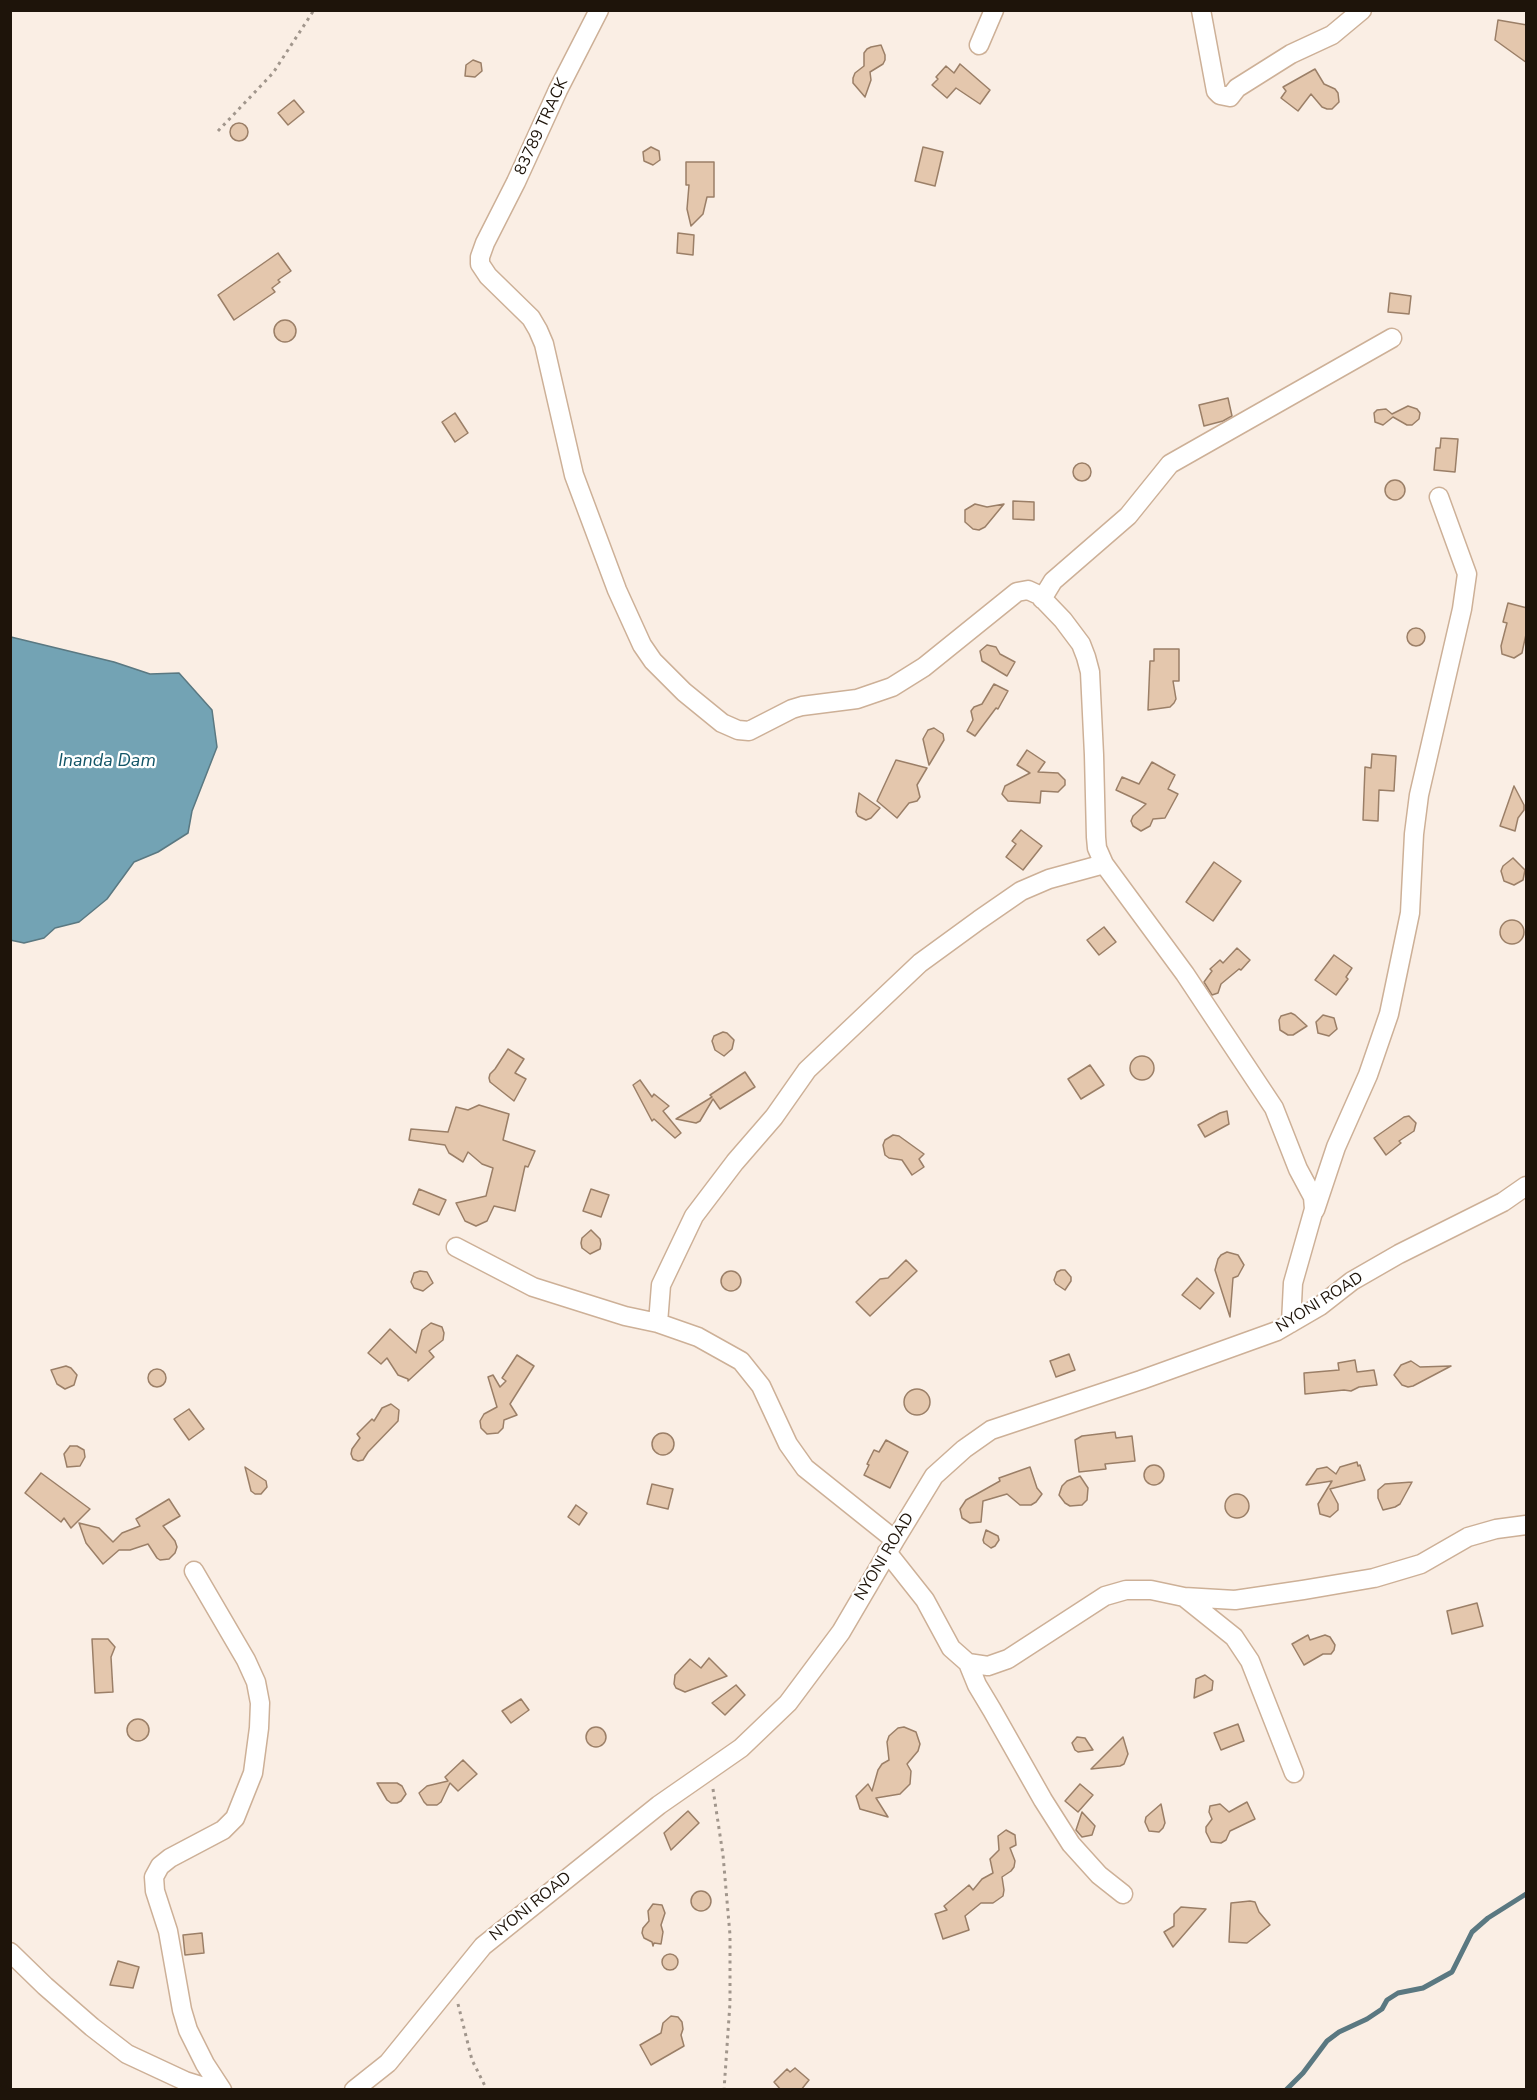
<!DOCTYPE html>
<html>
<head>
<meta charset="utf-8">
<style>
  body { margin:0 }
  #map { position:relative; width:1537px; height:2100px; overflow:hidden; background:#faeee4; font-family:"Nunito Sans",sans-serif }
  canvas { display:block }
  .frame { position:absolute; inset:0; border:12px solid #1e140a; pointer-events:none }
</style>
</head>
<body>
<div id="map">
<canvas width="1537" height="2100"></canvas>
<div class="frame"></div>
</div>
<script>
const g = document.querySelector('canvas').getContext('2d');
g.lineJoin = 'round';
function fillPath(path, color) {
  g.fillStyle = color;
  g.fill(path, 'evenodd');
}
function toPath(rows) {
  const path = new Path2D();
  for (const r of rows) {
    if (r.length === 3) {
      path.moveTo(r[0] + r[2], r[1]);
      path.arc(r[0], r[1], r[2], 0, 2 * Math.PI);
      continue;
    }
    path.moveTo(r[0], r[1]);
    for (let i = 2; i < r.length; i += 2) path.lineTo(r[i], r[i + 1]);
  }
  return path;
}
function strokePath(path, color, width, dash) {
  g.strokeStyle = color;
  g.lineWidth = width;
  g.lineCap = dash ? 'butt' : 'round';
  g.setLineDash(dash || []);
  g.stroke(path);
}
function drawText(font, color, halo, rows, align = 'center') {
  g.font = font + ' "Nunito Sans",sans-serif';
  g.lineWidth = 4.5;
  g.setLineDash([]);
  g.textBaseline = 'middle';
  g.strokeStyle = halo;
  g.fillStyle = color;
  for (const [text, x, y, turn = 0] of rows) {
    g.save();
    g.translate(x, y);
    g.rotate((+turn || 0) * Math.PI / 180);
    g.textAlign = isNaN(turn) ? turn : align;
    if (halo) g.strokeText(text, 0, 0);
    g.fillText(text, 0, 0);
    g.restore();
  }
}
const water = toPath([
  [11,637,114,662,150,674,179,673,212,710,217,747,192,811,188,833,158,852,134,862,107,899,79,922,55,928,44,938,24,943,10,940,11,637]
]);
fillPath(water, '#73a3b4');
strokePath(water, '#5a7881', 1.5);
strokePath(toPath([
  [1286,2090,1303,2073,1327,2041,1339,2032,1367,2019,1382,2009,1387,2000,1398,1993,1423,1988,1452,1972,1472,1932,1488,1918,1526,1894]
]), '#5a7881', 5);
const building = toPath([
  [1498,20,1527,25,1527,63,1495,40,1498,20],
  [881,45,885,55,885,60,883,64,870,72,871,80,865,97,853,83,853,78,855,73,864,66,864,53,867,49,871,47,881,45],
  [473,60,481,63,482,71,475,77,465,76,466,65,473,60],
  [960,64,990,90,980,104,956,88,947,98,932,85,938,79,936,77,946,66,954,73,960,64],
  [1315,69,1324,84,1335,89,1338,93,1339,102,1332,109,1327,109,1322,107,1311,94,1298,111,1281,98,1286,91,1283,87,1315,69],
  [294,100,304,112,288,125,278,113,294,100],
  [239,132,9],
  [651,147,659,151,660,160,653,165,644,161,643,152,651,147],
  [923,147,943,152,935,186,915,181,923,147],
  [686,162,714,162,714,197,707,197,703,214,691,226,687,209,689,185,686,185,686,162],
  [678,233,694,235,693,255,677,253,678,233],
  [278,253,291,271,278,280,280,282,272,288,275,292,234,320,218,295,278,253],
  [1390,293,1411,296,1409,314,1388,312,1390,293],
  [285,331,11],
  [1228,398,1232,416,1223,421,1204,426,1199,405,1228,398],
  [1408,406,1417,409,1420,413,1419,419,1412,425,1407,425,1393,417,1383,425,1375,422,1374,413,1377,410,1386,409,1392,414,1408,406],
  [455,413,468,433,455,442,442,422,455,413],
  [1441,438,1458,439,1455,472,1434,470,1436,448,1440,448,1441,438],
  [1082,472,9],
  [1395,490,10],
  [1013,501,1034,502,1034,520,1013,519,1013,501],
  [975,504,987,507,1004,504,985,527,979,530,973,529,965,522,965,510,975,504],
  [1508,603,1527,608,1527,630,1523,648,1522,653,1514,658,1502,654,1501,646,1507,623,1503,622,1508,603],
  [1416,637,9],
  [987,645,996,647,1000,654,1015,662,1007,676,982,661,980,651,987,645],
  [1154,649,1179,649,1179,681,1173,681,1176,699,1174,703,1170,707,1148,710,1150,661,1154,661,1154,649],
  [994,684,1008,691,998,709,996,708,975,736,967,731,973,720,971,711,974,707,982,704,994,684],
  [934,728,943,734,944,740,929,765,923,739,928,730,934,728],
  [1027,750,1045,762,1038,772,1058,773,1065,780,1065,785,1058,792,1041,791,1040,803,1008,801,1002,794,1005,786,1030,773,1017,765,1027,750],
  [1372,754,1396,756,1394,791,1379,790,1378,821,1363,820,1365,767,1371,768,1372,754],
  [896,760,927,768,917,785,920,797,917,801,909,803,897,818,877,801,896,760],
  [1152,762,1175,775,1168,789,1178,794,1165,818,1153,819,1150,826,1141,831,1133,826,1131,821,1133,816,1146,804,1116,790,1122,777,1139,784,1152,762],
  [1514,786,1524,805,1524,810,1518,818,1515,831,1500,826,1514,786],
  [859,793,880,808,871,818,866,820,858,816,856,812,859,793],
  [1021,830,1042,846,1023,870,1006,857,1016,844,1012,841,1021,830],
  [1513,858,1525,870,1523,880,1514,885,1504,881,1501,871,1503,866,1513,858],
  [1214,862,1241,881,1213,921,1186,902,1214,862],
  [1512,932,12],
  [1104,927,1116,942,1099,955,1087,940,1104,927],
  [1237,948,1250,960,1241,970,1239,969,1221,984,1218,993,1212,995,1204,982,1212,971,1210,969,1220,960,1223,963,1237,948],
  [1334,955,1352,968,1346,977,1348,979,1336,995,1315,980,1334,955],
  [1291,1013,1295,1015,1307,1026,1293,1035,1288,1035,1280,1030,1279,1020,1281,1016,1291,1013],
  [1323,1015,1334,1018,1337,1029,1329,1036,1318,1033,1316,1022,1323,1015],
  [723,1032,727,1033,734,1040,732,1049,724,1056,715,1050,712,1041,714,1036,723,1032],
  [508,1049,524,1059,515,1073,526,1079,514,1101,490,1082,489,1078,490,1074,495,1069,508,1049],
  [1142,1068,12],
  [1090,1065,1104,1085,1081,1099,1068,1079,1090,1065],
  [745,1072,755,1087,720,1109,713,1099,700,1121,696,1123,676,1119,712,1097,710,1095,745,1072],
  [640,1080,652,1097,654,1094,669,1106,663,1111,681,1133,675,1138,654,1119,652,1121,633,1085,640,1080],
  [479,1105,509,1114,503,1140,535,1151,528,1167,525,1166,515,1211,494,1206,487,1221,476,1226,465,1221,456,1203,486,1196,493,1168,482,1164,468,1152,463,1162,449,1153,445,1145,409,1140,411,1129,448,1132,456,1107,468,1110,479,1105],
  [1227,1111,1229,1124,1205,1137,1198,1125,1220,1113,1227,1111],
  [1409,1116,1416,1123,1414,1131,1399,1141,1401,1143,1386,1155,1374,1138,1404,1117,1409,1116],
  [893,1135,899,1136,924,1154,919,1159,924,1167,912,1175,902,1160,889,1158,885,1155,883,1145,885,1140,893,1135],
  [419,1189,446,1200,439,1215,413,1204,419,1189],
  [591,1189,609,1195,601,1217,583,1211,591,1189],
  [591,1230,600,1239,601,1244,600,1249,590,1254,582,1248,581,1243,582,1238,591,1230],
  [1227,1252,1238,1255,1244,1265,1238,1276,1233,1278,1230,1317,1215,1270,1218,1259,1221,1255,1227,1252],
  [906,1260,917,1271,870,1316,856,1302,880,1279,888,1278,906,1260],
  [1061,1270,1065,1270,1071,1277,1071,1281,1065,1290,1056,1284,1054,1280,1057,1272,1061,1270],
  [731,1281,10],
  [420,1271,427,1272,433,1283,423,1291,414,1288,411,1282,414,1273,420,1271],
  [1197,1278,1214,1293,1200,1309,1182,1295,1197,1278],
  [431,1323,442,1327,444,1333,443,1340,429,1351,434,1357,408,1381,408,1379,398,1375,387,1358,381,1364,368,1353,390,1329,416,1353,422,1330,431,1323],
  [1069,1354,1075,1370,1056,1377,1050,1361,1069,1354],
  [517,1355,534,1366,510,1404,517,1415,504,1420,503,1428,498,1433,487,1434,481,1428,480,1421,484,1414,497,1407,488,1377,493,1375,500,1387,506,1381,502,1378,517,1355],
  [1355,1360,1357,1372,1374,1370,1377,1385,1359,1387,1351,1391,1344,1390,1305,1394,1304,1373,1339,1370,1338,1363,1355,1360],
  [1411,1361,1420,1367,1451,1366,1413,1386,1408,1387,1402,1385,1394,1375,1401,1365,1411,1361],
  [66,1366,71,1368,77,1375,74,1385,65,1389,57,1384,51,1370,66,1366],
  [157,1378,9],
  [917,1402,13],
  [391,1404,399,1410,398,1421,368,1452,363,1460,358,1461,353,1459,351,1454,352,1449,360,1438,357,1434,372,1419,374,1421,382,1408,391,1404],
  [189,1409,204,1429,189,1440,174,1419,189,1409],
  [1115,1432,1116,1438,1132,1436,1135,1461,1105,1464,1106,1469,1079,1472,1075,1440,1082,1436,1115,1432],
  [663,1444,11],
  [886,1440,908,1452,890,1488,864,1475,869,1465,867,1464,874,1450,879,1452,886,1440],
  [70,1446,77,1446,84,1450,85,1457,80,1466,67,1467,64,1454,70,1446],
  [1357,1462,1358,1466,1360,1465,1365,1480,1330,1489,1338,1504,1338,1510,1330,1517,1320,1514,1318,1504,1332,1481,1306,1485,1317,1469,1327,1467,1336,1474,1340,1467,1357,1462],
  [1154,1475,10],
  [245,1467,266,1481,267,1487,261,1494,255,1494,251,1491,245,1467],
  [1030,1467,1037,1488,1042,1494,1036,1502,1031,1505,1020,1505,1007,1494,983,1501,981,1522,970,1523,962,1518,960,1509,966,1500,1000,1481,999,1478,1030,1467],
  [41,1473,90,1509,71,1528,64,1518,61,1522,25,1493,41,1473],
  [1080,1476,1088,1488,1087,1500,1082,1505,1070,1506,1065,1503,1059,1495,1062,1486,1067,1481,1080,1476],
  [1412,1482,1400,1504,1395,1507,1383,1510,1378,1498,1378,1490,1385,1484,1412,1482],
  [652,1484,673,1489,668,1509,647,1504,652,1484],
  [1237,1506,12],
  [169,1499,180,1516,163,1526,175,1541,177,1547,175,1553,169,1559,160,1560,157,1558,148,1544,130,1550,119,1550,103,1564,86,1543,79,1523,99,1528,113,1542,122,1533,140,1526,136,1519,169,1499],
  [576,1505,587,1513,579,1525,568,1517,576,1505],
  [986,1530,998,1536,999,1540,995,1546,991,1548,984,1543,983,1540,986,1530],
  [1477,1603,1483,1626,1452,1634,1447,1611,1477,1603],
  [1308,1635,1310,1640,1325,1635,1330,1637,1335,1645,1334,1650,1331,1654,1323,1654,1304,1665,1292,1644,1308,1635],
  [92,1639,108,1639,115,1647,111,1657,113,1692,95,1693,92,1639],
  [709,1658,727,1676,685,1692,676,1688,674,1684,675,1675,690,1659,701,1668,709,1658],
  [1205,1675,1213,1681,1212,1690,1194,1698,1196,1679,1205,1675],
  [736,1685,745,1695,725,1715,712,1703,736,1685],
  [521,1699,529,1710,511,1723,502,1711,521,1699],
  [138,1730,11],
  [1238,1724,1244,1741,1221,1750,1214,1733,1238,1724],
  [596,1737,10],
  [904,1727,916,1732,920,1744,918,1751,907,1764,911,1771,910,1784,900,1794,876,1798,888,1817,860,1809,856,1796,868,1784,872,1791,878,1770,882,1764,889,1760,887,1742,889,1736,898,1728,904,1727],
  [1077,1737,1085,1738,1093,1750,1078,1752,1075,1750,1072,1743,1077,1737],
  [1123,1737,1128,1754,1124,1764,1120,1766,1091,1769,1123,1737],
  [463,1760,477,1774,458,1791,450,1783,441,1802,437,1805,427,1805,424,1802,419,1793,427,1786,448,1781,445,1777,463,1760],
  [377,1783,397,1783,402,1786,406,1794,401,1801,397,1803,391,1803,387,1800,377,1783],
  [1080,1784,1093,1795,1078,1812,1065,1801,1080,1784],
  [1247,1802,1255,1819,1230,1831,1226,1840,1221,1843,1211,1842,1206,1832,1206,1827,1212,1819,1209,1812,1210,1806,1220,1804,1229,1812,1247,1802],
  [1161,1804,1165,1823,1163,1828,1159,1832,1149,1831,1145,1822,1146,1817,1161,1804],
  [688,1811,699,1823,671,1850,664,1833,688,1811],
  [1082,1812,1095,1826,1092,1835,1082,1837,1076,1830,1082,1812],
  [1006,1830,1015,1835,1016,1845,1010,1848,1015,1861,1014,1867,1011,1871,1002,1877,1004,1890,1003,1896,993,1903,981,1903,965,1916,969,1930,943,1939,935,1914,947,1910,944,1906,969,1885,973,1890,982,1879,993,1873,990,1859,999,1850,998,1836,1006,1830],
  [701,1901,10],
  [1250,1901,1255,1902,1259,1912,1270,1925,1247,1943,1229,1942,1231,1903,1250,1901],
  [653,1904,662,1905,665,1913,661,1925,663,1932,661,1944,654,1943,653,1946,652,1942,644,1938,642,1933,643,1928,649,1921,648,1911,653,1904],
  [1181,1907,1206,1909,1173,1947,1164,1932,1174,1926,1174,1914,1181,1907],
  [202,1933,204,1953,185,1955,183,1935,202,1933],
  [670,1962,8],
  [118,1961,139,1967,133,1988,110,1985,118,1961],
  [671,2016,678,2017,682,2022,683,2029,681,2035,684,2046,651,2065,640,2045,661,2033,663,2023,671,2016],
  [795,2068,809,2080,801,2090,781,2090,774,2082,787,2069,790,2072,795,2068]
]);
fillPath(building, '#e4c7ad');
strokePath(building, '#9b7f67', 1.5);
const street = toPath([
  [599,10,558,90,516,182,485,243,480,257,480,264,488,276,531,318,538,330,544,344,574,475,617,590,642,645,653,661,684,692,722,723,738,730,749,731,792,709,802,706,857,699,892,687,924,667,1017,592,1028,590,1039,595,1063,620,1081,644,1086,657,1090,672,1094,755,1096,837,1097,848,1104,864,1185,974,1274,1108,1298,1169,1313,1197,1314,1209,1293,1283,1291,1323],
  [1201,10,1216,91,1220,95,1230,97,1237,88,1291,54,1332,35,1362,10],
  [979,45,994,10],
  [1042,599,1053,581,1128,516,1170,464,1392,338],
  [1315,1210,1336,1147,1368,1075,1389,1014,1410,913,1414,834,1419,795,1462,609,1467,574,1439,497],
  [456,1247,533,1287,625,1316,658,1323,698,1337,741,1361,761,1386,788,1444,805,1468,895,1540],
  [658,1323,661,1285,694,1216,735,1162,774,1117,807,1070,920,963,979,920,1021,891,1049,879,1104,864],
  [887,1552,925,1600,951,1648,968,1663,988,1666,1008,1659,1105,1596,1126,1590,1151,1590,1184,1597,1235,1600,1303,1590,1374,1578,1421,1564,1468,1537,1496,1529,1526,1525],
  [194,1571,246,1660,256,1682,260,1703,259,1728,253,1773,235,1818,223,1830,170,1858,160,1866,154,1877,155,1891,168,1931,182,2010,188,2030,205,2064,222,2090],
  [1184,1597,1234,1637,1250,1661,1294,1773],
  [968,1663,977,1685,992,1710,1043,1800,1071,1844,1099,1875,1123,1894],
  [10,1952,45,1986,92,2027,127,2054,185,2081,214,2090],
  [354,2090,388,2063,483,1946,659,1805,741,1748,788,1703,841,1632,895,1540,934,1476,964,1449,991,1430,1141,1380,1277,1331,1320,1306,1352,1281,1399,1254,1503,1202,1526,1186]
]);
strokePath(street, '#cdb097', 21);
strokePath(toPath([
  [218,131,273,73,314,10],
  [713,1789,723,1855,730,1935,730,2003,724,2090],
  [458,2004,472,2060,487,2090]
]), '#a1968c', 3, [3, 4.5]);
strokePath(street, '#fff', 18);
drawText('16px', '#1e140a', '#fff', [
  ["83789 TRACK",542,127,-65],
  ["NYONI ROAD",1320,1303,-32],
  ["NYONI ROAD",885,1557,-59],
  ["NYONI ROAD",531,1907,-39]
]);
drawText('italic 18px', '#125567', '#fff', [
  ["Inanda Dam",107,762]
]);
</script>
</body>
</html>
